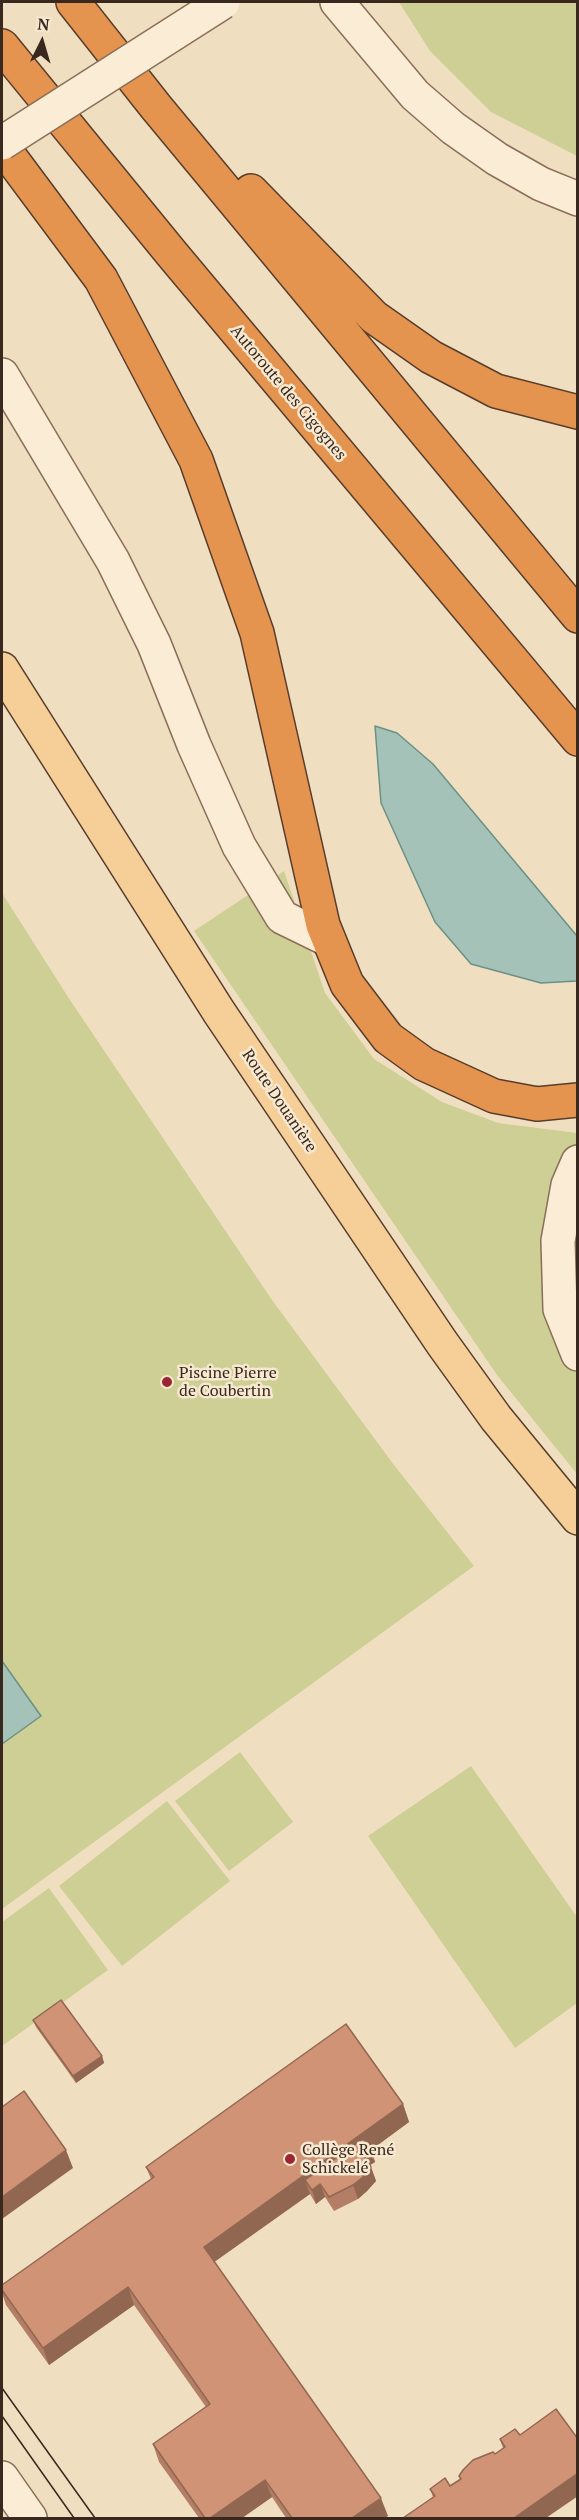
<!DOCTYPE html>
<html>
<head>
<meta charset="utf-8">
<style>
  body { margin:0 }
  #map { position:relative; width:579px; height:2520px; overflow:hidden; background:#f0dec1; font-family:"PT Serif",serif }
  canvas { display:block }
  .frame { position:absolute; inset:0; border:3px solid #39281d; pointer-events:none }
  .north { position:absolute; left:12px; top:12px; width:60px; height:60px; -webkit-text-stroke:4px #f7e9d1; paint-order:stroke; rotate:5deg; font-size:16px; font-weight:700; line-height:24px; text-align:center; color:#39281d }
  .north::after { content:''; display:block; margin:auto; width:21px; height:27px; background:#39281d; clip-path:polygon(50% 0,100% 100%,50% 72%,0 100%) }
</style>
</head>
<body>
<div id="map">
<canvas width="579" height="2520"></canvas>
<div class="frame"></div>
<div class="north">N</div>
</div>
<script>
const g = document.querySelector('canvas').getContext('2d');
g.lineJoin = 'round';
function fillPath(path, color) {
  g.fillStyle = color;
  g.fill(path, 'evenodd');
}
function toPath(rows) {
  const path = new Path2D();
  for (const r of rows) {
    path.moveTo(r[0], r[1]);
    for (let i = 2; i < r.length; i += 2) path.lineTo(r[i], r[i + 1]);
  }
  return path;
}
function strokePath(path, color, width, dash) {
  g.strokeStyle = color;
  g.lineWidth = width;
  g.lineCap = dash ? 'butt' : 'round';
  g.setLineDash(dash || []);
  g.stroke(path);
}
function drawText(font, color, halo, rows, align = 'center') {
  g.font = font + ' "PT Serif",serif';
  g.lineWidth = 5;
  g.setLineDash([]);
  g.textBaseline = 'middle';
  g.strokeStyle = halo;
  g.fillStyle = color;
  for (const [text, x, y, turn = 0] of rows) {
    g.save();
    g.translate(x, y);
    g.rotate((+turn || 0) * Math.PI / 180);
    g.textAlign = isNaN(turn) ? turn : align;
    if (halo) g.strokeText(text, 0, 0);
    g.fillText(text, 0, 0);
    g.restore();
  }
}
fillPath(toPath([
  [399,2,577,2,577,156,491,112,430,51],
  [284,871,325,993,374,1059,442,1102,498,1123,577,1133,577,1474,497,1375,194,931],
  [2,893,68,997,272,1300,394,1465,474,1566,2,1909],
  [240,1752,293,1822,229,1871,175,1801],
  [471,1766,577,1917,577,2003,515,2048,368,1836],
  [167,1801,230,1881,122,1966,59,1886],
  [49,1888,108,1970,2,2046,2,1922]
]), '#cdcf95');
const water = toPath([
  [375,726,397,733,433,764,577,936,577,981,541,983,471,964,435,922,381,803,375,726],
  [2,1661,41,1716,2,1744,2,1661]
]);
fillPath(water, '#a4c2b7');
strokePath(water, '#6b9184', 1.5);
const minor = toPath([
  [337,2,415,95,453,128,497,159,541,184,578,199],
  [2,375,113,561,154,644,194,745,239,846,282,917,327,939],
  [578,1162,568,1185,558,1241,560,1309,578,1354],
  [2,2478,30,2518]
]);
const major = toPath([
  [2,669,219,1012,442,1343,496,1418,578,1518]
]);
const highway = toPath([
  [73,2,156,107,578,616],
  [2,46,172,254,578,739],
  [2,146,101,279,196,460,257,633,323,925,347,984,388,1038,424,1064,494,1096,537,1104,578,1100],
  [251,191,374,317,431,357,496,391,578,412]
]);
strokePath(minor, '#8b6e58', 36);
strokePath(major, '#583d2c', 36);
strokePath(highway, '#583d2c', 36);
strokePath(minor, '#faecd5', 33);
strokePath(major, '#f5cf97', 33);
strokePath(highway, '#e4944e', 33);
strokePath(toPath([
  [2,2388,95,2518],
  [2,2416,74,2518]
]), '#39281d', 1.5);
const minorBridge = toPath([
  [2,143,223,2]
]);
strokePath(minorBridge, '#8b6e58', 36, []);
strokePath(minorBridge, '#faecd5', 33);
fillPath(toPath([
  [33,2020,102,2056,104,2063,76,2083,36,2027],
  [403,2104,409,2122,371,2150,375,2162,370,2165,376,2181,367,2191,358,2199,334,2211,325,2197,316,2204,310,2194,214,2262,388,2516,384,2518,286,2518,272,2497,242,2518,199,2518,159,2462,153,2444,206,2407,134,2305,49,2365,6,2305,2,2293,2,2290,151,2179,146,2167],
  [520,2435,578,2439,433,2497,430,2489,450,2486,460,2479,459,2476,495,2454,503,2448,500,2439]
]), '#b37e65');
fillPath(toPath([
  [102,2056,104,2063,76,2083,73,2076],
  [403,2104,409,2122,371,2150,375,2162,367,2167,363,2156,321,2186,325,2197,316,2204,312,2190,305,2180,310,2194,210,2265,204,2247],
  [66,2150,73,2168,2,2219,2,2197],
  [371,2167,376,2181,367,2191,358,2199,353,2185],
  [128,2287,134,2305,49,2365,43,2348],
  [578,2473,578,2496,546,2518,514,2518],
  [265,2480,272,2497,242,2518,210,2518],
  [381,2498,388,2516,384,2518,352,2518]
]), '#926752');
const building = toPath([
  [61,2000,102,2056,73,2076,33,2020,61,2000],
  [346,2024,403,2104,204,2247,381,2498,352,2518,292,2518,265,2480,210,2518,205,2518,153,2444,210,2404,128,2287,43,2348,2,2290,2,2285,154,2177,146,2167,346,2024],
  [24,2091,66,2150,2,2197,2,2107,24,2091],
  [363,2139,370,2148,362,2154,371,2167,363,2177,353,2185,329,2197,320,2184,312,2190,305,2180,363,2139],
  [556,2409,578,2439,578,2473,514,2518,403,2518,435,2496,430,2489,445,2478,450,2486,461,2479,459,2476,463,2470,473,2460,493,2452,495,2454,505,2447,500,2439,515,2429,520,2435,556,2409]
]);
fillPath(building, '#d09375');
strokePath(building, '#926752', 1.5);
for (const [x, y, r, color] of [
  [167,1382,6,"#9c2531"],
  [290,2159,6,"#9c2531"]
]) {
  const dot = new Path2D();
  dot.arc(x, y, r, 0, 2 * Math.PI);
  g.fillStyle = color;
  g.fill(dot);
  strokePath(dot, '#f7e9d1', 2);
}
drawText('16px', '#39281d', '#f7e9d1', [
  ["Autoroute des Cigognes",288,393,50],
  ["Route Douanière",279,1101,56]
]);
drawText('16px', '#39281d', '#f7e9d1', [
  ["Piscine Pierre",179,1373],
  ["de Coubertin",179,1391],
  ["Collège René",302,2150],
  ["Schickelé",302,2168]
], 'left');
</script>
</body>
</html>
